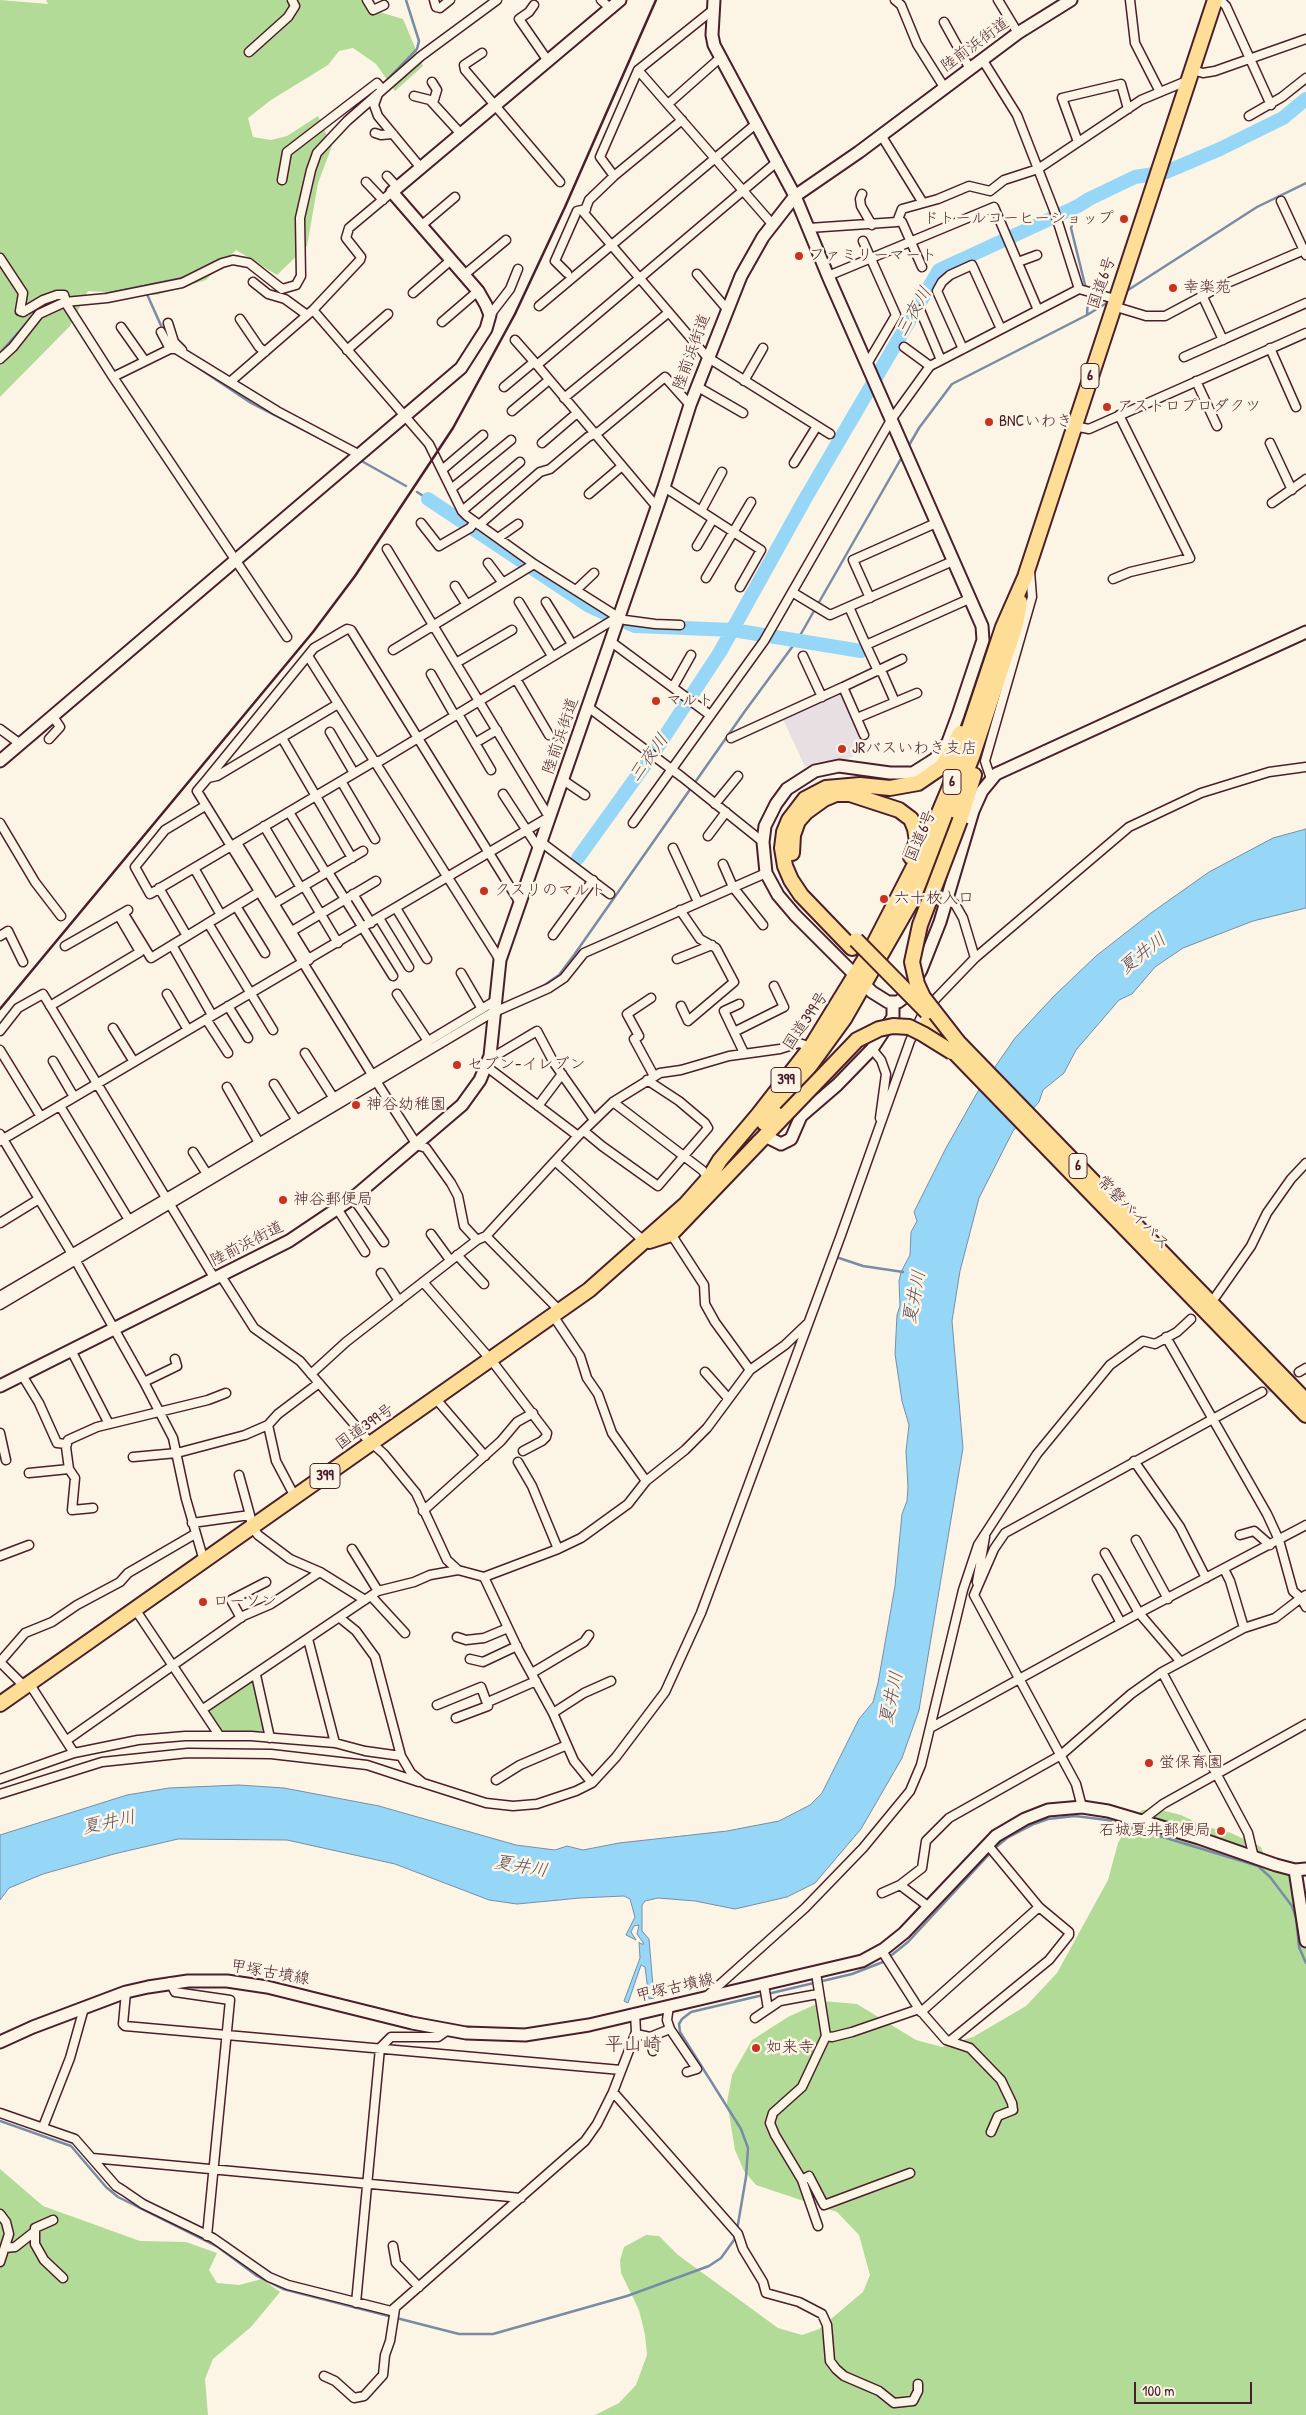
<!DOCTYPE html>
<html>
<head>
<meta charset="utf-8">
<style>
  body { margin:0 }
  #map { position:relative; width:1306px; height:2415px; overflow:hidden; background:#fcf5e5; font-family:"Patrick Hand",sans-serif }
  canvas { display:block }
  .scale { position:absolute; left:1134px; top:2382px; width:118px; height:22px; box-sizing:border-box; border:2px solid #4a1f2b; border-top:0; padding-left:6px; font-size:15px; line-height:18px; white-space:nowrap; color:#4a1f2b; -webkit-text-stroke:4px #fcf5e5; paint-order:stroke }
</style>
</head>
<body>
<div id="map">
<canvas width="1306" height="2415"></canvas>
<div class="scale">100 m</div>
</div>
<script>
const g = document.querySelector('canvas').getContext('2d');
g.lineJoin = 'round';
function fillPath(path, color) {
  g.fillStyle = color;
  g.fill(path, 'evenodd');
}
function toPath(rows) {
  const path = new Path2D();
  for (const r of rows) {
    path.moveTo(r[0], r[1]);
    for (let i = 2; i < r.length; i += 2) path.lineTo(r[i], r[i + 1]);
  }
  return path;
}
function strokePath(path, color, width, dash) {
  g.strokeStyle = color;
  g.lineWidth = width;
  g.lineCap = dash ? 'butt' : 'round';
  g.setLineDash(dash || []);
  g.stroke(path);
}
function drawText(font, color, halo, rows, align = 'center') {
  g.font = font + ' "Patrick Hand","Klee One",sans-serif';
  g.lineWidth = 5;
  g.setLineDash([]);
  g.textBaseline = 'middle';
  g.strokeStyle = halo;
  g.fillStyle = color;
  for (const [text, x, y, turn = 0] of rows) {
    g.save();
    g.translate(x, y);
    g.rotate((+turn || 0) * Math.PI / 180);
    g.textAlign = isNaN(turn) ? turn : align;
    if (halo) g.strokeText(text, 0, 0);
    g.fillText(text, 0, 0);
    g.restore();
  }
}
fillPath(toPath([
  [841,690,868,749,845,760,818,762,805,767,782,717]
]), '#e8dfe3');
fillPath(toPath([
  [0,0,48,4,46,0,367,0,373,10,403,19,423,66,395,91,376,64,353,48,339,51,328,65,271,100,248,118,253,137,271,140,287,136,318,116,332,146,318,183,307,246,277,275,236,250,206,280,157,295,88,291,70,326,0,397],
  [254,1680,265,1731,221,1731,208,1710],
  [1157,1809,1181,1815,1204,1826,1231,1833,1261,1847,1265,1859,1295,1864,1306,1893,1306,2415,595,2415,619,2403,636,2385,647,2355,645,2335,639,2310,621,2273,620,2260,624,2247,646,2235,659,2236,678,2255,778,2328,802,2335,819,2329,863,2292,870,2275,859,2235,837,2212,756,2185,744,2171,735,2150,727,2102,732,2075,752,2040,788,2017,823,2001,857,2004,916,2040,942,2047,973,2037,1026,2006,1057,1973,1108,1880,1118,1843,1128,1824,1142,1810],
  [0,2169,43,2206,140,2241,186,2242,217,2253,209,2270,217,2283,239,2285,262,2279,280,2292,251,2327,213,2359,205,2379,208,2415,0,2415]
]), '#b3db98');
const water = toPath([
  [1306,829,1306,908,1253,921,1183,948,1155,967,1132,994,1119,1000,1076,1050,1064,1073,1043,1090,1039,1102,1013,1131,979,1198,960,1271,952,1321,963,1448,919,1710,902,1758,861,1829,815,1883,787,1897,735,1909,695,1901,658,1898,645,1901,642,1905,642,1931,649,1939,654,1998,649,1999,645,1967,641,1965,628,2003,624,2001,640,1958,639,1942,641,1944,644,1944,637,1934,639,1925,634,1926,631,1932,636,1940,626,1935,635,1917,630,1899,624,1896,580,1898,517,1904,489,1900,395,1864,287,1840,178,1839,114,1854,43,1874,9,1888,0,1900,0,1835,127,1795,169,1788,239,1785,284,1788,379,1806,516,1845,555,1850,567,1846,583,1850,619,1843,727,1831,779,1821,810,1805,822,1793,859,1719,873,1702,878,1683,895,1586,902,1514,907,1501,908,1487,906,1451,909,1425,902,1401,895,1354,897,1315,900,1306,899,1281,901,1272,910,1255,911,1232,917,1221,914,1212,946,1148,977,1093,1015,1038,1054,996,1096,956,1151,913,1209,872,1273,838,1306,829]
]);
fillPath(water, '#96d7f7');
strokePath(water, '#788da5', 1);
strokePath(toPath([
  [382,85,417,49,419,41,406,0],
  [233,256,248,259],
  [289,284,295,280,297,274,297,235],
  [146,292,163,330],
  [1125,292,1257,207,1306,183],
  [100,295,187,277],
  [1087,315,1110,301],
  [173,351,251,403,354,456],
  [0,353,34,315],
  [908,447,919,428,952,384,1087,315,1088,297,1071,228,1078,206],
  [358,459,406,486],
  [417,492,428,499],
  [509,1002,543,986,559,975,574,955,745,711,798,639,902,457],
  [404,1060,427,1047],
  [839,1258,863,1266,903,1272],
  [0,2121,71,2146,106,2187,118,2197,218,2247,257,2276,283,2289,459,2334,493,2334,627,2296,709,2266,721,2258,734,2240,737,2230,746,2177,748,2148,741,2129,680,2032,679,2024,682,2019,691,2012,852,1974,883,1962,908,1942,995,1848,1007,1838,1034,1824,1048,1819,1075,1816,1107,1820,1258,1866,1270,1877,1292,1906,1296,1918,1299,1947,1306,1963]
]), '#788da5', 2.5);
strokePath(toPath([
  [428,499,589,606,611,616],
  [628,623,635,626,733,630,861,651],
  [578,858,655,751,720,652,805,499,939,270,1078,206,1089,199,1135,177,1166,172,1220,149,1283,118,1306,99]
]), '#96d7f7', 14);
strokePath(toPath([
  [1262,1392,1299,1372]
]), '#d8cac0', 8, [8, 4]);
const street = toPath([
  [367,0,373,10,384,5],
  [434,0,436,7,440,8,450,0],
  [601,0,611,9],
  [895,0,901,5,917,44,944,87],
  [998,0,1018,33],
  [1130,0,1135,43,1160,92],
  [1220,0,1226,6,1271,105],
  [534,5,529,12,519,19,548,61],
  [944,22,970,69],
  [249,52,288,17,295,6,292,0],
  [482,53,464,65,465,70,560,182],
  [982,59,1017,115,1054,210,1079,289],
  [638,70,773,225],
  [1192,70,1203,73,1215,71,1306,39],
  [432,82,437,90,433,103],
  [378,94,374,105,378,116,421,168],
  [414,96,430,100,461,134],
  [668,104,720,58],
  [1249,116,1282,97,1306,78],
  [682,120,614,176,589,200,584,213,707,357,830,434],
  [375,133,381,135,393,134],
  [881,135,923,203],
  [1078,142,1062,98,1121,84,1128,109],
  [387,176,398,188],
  [614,176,600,157,638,70,714,9],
  [282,180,287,152,377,83,382,89],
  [366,182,383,200],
  [862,194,860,199,861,206,872,225],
  [1281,201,1306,255],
  [902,222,922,267],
  [422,225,455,197],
  [809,228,897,222,902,209,938,199,969,186,990,191,1004,180,1038,169,1141,100,1189,80],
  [863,241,896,315,867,364],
  [0,258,23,293,20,311,23,312,43,300,57,295,64,295,67,305,113,377,287,637],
  [1018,262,1037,255],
  [567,273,555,261,577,211,586,209],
  [697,274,726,308],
  [464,275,506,240],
  [828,276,994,207,1038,310],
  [253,282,268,294,285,299,307,315],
  [413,293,451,260],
  [1203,297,1223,340],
  [539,306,757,123],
  [1113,306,1146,316,1165,316,1225,284,1304,250],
  [313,310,429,444,462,511,467,516,534,564,618,617,625,620,655,624,680,625],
  [920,310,941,360],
  [490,315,510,289,518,269],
  [240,319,259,347,265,352],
  [442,322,478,291],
  [168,323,174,342,182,350],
  [121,327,145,361],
  [161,332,170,349],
  [515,340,537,365],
  [904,347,930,366],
  [1270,348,1296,407],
  [963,349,937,291,942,282,950,275,972,265,1001,329],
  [347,350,388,314],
  [1184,357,1306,303],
  [0,359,13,347,39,314,65,302,107,298,182,283,222,263,233,260,249,263,282,289,296,285,301,276,300,218,311,170,317,153,347,121,421,56,497,0],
  [113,377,170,349,176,349,277,411,360,455],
  [744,381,763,348],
  [1196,381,1217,426],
  [230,382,313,310,360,260,361,257,346,238,349,228,392,192],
  [504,387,534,362],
  [698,387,743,413],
  [564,398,668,313],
  [512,411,549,380],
  [1074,426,1089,429,1306,333],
  [542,443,577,413],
  [1270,443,1292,490],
  [794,463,817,426],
  [442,470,483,435],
  [664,487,761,550,740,587],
  [451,489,511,440],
  [589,494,622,466],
  [1272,503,1306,479],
  [656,506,537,365,778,161],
  [462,511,520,462],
  [701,511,722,472],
  [421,523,439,546,470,528,475,522],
  [479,525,540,472,550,469,588,437,600,431,665,377,690,405],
  [498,538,518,524],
  [697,546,713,519],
  [488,563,503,583],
  [706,578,751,502],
  [1113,579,1130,572,1190,558,1119,415],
  [455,586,467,605],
  [576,590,594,573],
  [792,592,830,615,953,561],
  [870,598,853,560,936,523],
  [519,602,552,656],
  [546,602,572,644],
  [849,607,866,645,969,599],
  [610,641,710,715],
  [866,645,878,671],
  [393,650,534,564],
  [308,656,500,960],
  [803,656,822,697],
  [456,663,512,630],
  [881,670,895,702],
  [431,674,455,716],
  [516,679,549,735],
  [673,687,691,655],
  [338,704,217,776,208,778,197,791,376,1081,417,1145,426,1148,451,1183,458,1196,464,1226,477,1240,486,1236,561,1312],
  [588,707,682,777,763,842],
  [458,714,491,770],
  [857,718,917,693],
  [0,729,19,743],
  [330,732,354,773],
  [864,735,843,687,902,659],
  [282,738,352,858],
  [731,738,843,687],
  [49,739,60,727,52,715],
  [475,743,497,730],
  [208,778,314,648,347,629,351,630,520,903],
  [991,779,985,761,1032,597,1030,571],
  [563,780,585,795],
  [341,781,375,839],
  [503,794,539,849],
  [715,804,738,776],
  [205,806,165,830,135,867,150,894,375,761,380,761,618,617],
  [289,812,326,873],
  [0,823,35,882,61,916],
  [633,823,764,641,891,420,930,366,1079,289,1115,299],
  [264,826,301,888],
  [708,836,726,812],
  [541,842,610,894],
  [237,843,309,960],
  [673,848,698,902],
  [723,864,733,887,763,925],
  [194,868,221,915],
  [328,872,393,976],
  [304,886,338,943],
  [159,888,187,936],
  [353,894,371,923],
  [946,900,955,904,963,918,975,958],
  [236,906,265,953],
  [270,906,363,851],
  [396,908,427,959],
  [680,910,700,939,716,948,734,982,688,1021,681,1006],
  [124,914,151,958,259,892],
  [379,918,409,967],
  [208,923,273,1030],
  [292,931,376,881],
  [553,935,593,880],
  [0,936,8,931,23,962],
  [172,945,212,1015],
  [65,946,128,910],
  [677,959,712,945],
  [461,973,482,1009],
  [167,994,188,1030],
  [397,994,426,1038,428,1046],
  [651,998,627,1014,639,1036,634,1039,654,1076],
  [739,1004,724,1011,744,1053],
  [50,1006,140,952,119,916],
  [228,1006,248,1038],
  [206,1019,228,1053],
  [113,1028,134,1062],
  [0,1031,18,1008,43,994,215,1279],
  [734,1032,784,1007,774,986],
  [872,1049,881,1060,886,1074,880,1118],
  [0,1050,41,1117],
  [305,1053,333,1097],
  [490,1056,495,1056,537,1031,554,1063,594,1120],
  [53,1061,74,1097],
  [487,1067,578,1136],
  [274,1084,296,1119],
  [227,1087,258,1141],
  [613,1102,702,1170,709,1178],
  [60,1106,129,1220],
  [538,1106,562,1074],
  [584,1131,602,1146,658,1186,708,1128,705,1123,679,1101,647,1080],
  [0,1134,72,1254,144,1382,173,1438,186,1499,204,1561],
  [0,1141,549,817,387,549],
  [193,1152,207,1174,495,1001],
  [556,1162,645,1242],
  [353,1198,384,1242],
  [338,1210,365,1252],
  [0,1223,39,1199],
  [431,1234,450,1260],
  [671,1234,704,1285,705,1304,715,1322,750,1370],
  [486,1236,578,1136,613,1102,660,1073,681,1070,729,1056,780,1049,799,1043,811,1047],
  [457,1255,484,1284],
  [381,1273,399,1301],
  [221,1276,254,1328,300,1361,366,1438,384,1454,416,1493,447,1560,458,1570],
  [423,1282,492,1361,547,1433,546,1437,542,1441,523,1451],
  [0,1296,207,1174],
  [1216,1296,1251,1246,1267,1213,1291,1179,1306,1163],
  [0,1305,490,1014,549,988,564,978,584,953,766,873],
  [554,1317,580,1356,587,1378,598,1394,612,1433,646,1481],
  [71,1350,109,1424],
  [705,1372,728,1398],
  [1299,1372,1306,1368],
  [311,1374,346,1342,477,1240],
  [22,1375,39,1403,57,1443,67,1444],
  [144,1382,177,1366,175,1359],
  [436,1399,485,1456],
  [268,1425,276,1461,295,1497],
  [0,1433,6,1460],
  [133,1457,177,1453,245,1435,268,1425,278,1414,319,1383],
  [1134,1461,1180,1527,1206,1578],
  [518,1462,532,1486,558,1549],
  [29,1473,69,1469],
  [239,1475,250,1515],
  [93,1508,72,1510,75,1478,69,1469,66,1447,68,1440,97,1427,208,1400,226,1393],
  [423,1511,501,1441,517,1422,533,1413],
  [192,1523,250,1515,252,1527,258,1535,290,1559,320,1572,365,1600],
  [1240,1535,1254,1531,1270,1545],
  [1136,1540,1168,1599],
  [352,1549,378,1591],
  [0,1556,29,1545],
  [1224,1569,1230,1581,1244,1628],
  [484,1577,558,1549,581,1538,628,1504,646,1481,685,1450,707,1428,750,1370,785,1345,807,1324],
  [1097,1579,1121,1623],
  [977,1582,985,1537],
  [1306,1595,1301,1598,1306,1607],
  [371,1596,405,1633],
  [135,1609,219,1735],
  [241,1618,231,1600,266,1582],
  [457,1637,466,1640,484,1638,508,1628],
  [308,1639,335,1743],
  [470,1659,483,1662,517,1646],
  [1180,1661,1139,1613,1306,1525],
  [0,1662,25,1633,52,1622,77,1605,120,1582,128,1573,195,1534],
  [0,1662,24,1686],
  [1162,1672,1248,1833,1254,1858],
  [532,1673,584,1642,589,1635],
  [256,1675,270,1738],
  [29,1683,74,1753],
  [488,1702,536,1681],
  [437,1705,481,1687,488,1706,456,1718],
  [203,1709,378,1591,414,1582,430,1575,458,1570,484,1577,518,1649,553,1713,574,1761,592,1783],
  [553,1713,584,1693,611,1681],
  [932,1727,1139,1613,1105,1553],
  [67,1740,243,1616,271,1604,320,1572],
  [401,1756,411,1773,423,1783,486,1803,513,1806,537,1804,576,1791,592,1783,616,1757,665,1692,701,1613,841,1235,910,1041,924,1011,975,958,1129,827,1201,793,1269,772,1306,767],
  [0,1779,74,1753,138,1740,185,1736,251,1736,335,1743,365,1751,401,1756,375,1657,356,1631,340,1618],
  [496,1780,520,1765,567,1745],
  [0,1794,102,1762,188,1753,271,1754,367,1765,419,1782],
  [1082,1807,1076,1784,974,1595,994,1549,1005,1533,1262,1392],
  [1141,1821,1163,1804,1306,1724],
  [900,1885,929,1907],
  [882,1893,900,1885,922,1868,926,1841,949,1818,1061,1755,1131,1694,1162,1672,1244,1628,1275,1618,1301,1598,1293,1591,1279,1540,1267,1514,1166,1337],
  [882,1951,919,2009,946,2040,970,2048,1001,2080,1012,2103,1013,2110,998,2116,991,2132],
  [816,1973,826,2036,802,2087,773,2113,770,2123,775,2135,802,2180,818,2226],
  [170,1982,175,1992,230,2000,207,2236],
  [764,1985,768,2009],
  [126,1992,123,2024,125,2026,621,2070],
  [707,1996,805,1908,863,1848,910,1791,921,1765,963,1590,978,1545,1037,1454,1110,1365,1143,1341,1155,1344,1177,1332,1191,1319],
  [669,2006,667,2020,670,2029,697,2069,687,2072],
  [921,2012,1039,1907],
  [755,2018,780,2001,818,1994],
  [636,2034,650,2037,670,2029],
  [826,2036,832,2037,852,2032,919,2009],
  [650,2037,653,2051],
  [951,2040,1049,1960,1069,1935,1069,1932,1039,1907,987,1844],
  [613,2092,738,2234,743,2249,763,2282,766,2293,799,2302,822,2314,827,2325,830,2361,836,2369,844,2376,879,2391,894,2403,913,2401,918,2391,918,2384],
  [0,2113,75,2139,116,2186,124,2191,143,2204,213,2238,269,2277,288,2285,391,2311,585,2141,597,2124,613,2092,636,2032,635,2013],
  [43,2127,70,2058,84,2008],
  [92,2158,521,2198],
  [802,2180,809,2176,824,2205,910,2173],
  [0,2214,6,2222,9,2234,0,2262],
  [53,2220,35,2228,35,2244,44,2260,63,2278],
  [393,2246,396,2263,419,2287],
  [5,2248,15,2247,34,2232],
  [356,2303,380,2048,391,2037,438,2037,448,2030],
  [324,2376,335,2381,354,2398,364,2396,383,2375,385,2355,390,2341,395,2309]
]);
const secondary = toPath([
  [714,0,712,35,714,45,795,196,828,276,982,626,983,640,958,715,948,742,935,759,913,773,890,773,839,766,815,771,787,789,776,804,765,826,763,842,766,873,778,895,795,915,872,992,888,1002,898,1002,906,996,921,970,940,922,973,811,982,791,996,774,1306,632],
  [0,761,461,368,486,329,490,315,486,305,478,291,392,192,620,0],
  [758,1141,767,1137,781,1144,791,1139,801,1116,837,1085,872,1049,893,1017,893,1002],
  [0,1386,289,1241,353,1198,462,1105,480,1080,490,1056,500,960,664,487,690,405,741,276,763,237,795,196,859,152,1018,33,1071,0],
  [1295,1870,1306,1941],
  [0,2042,33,2027,126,1992,148,1987,188,1981,227,1981,267,1987,412,2023,466,2033,525,2035,589,2025,862,1961,884,1949,904,1933,996,1836,1025,1819,1048,1810,1082,1807,1108,1811,1199,1838,1276,1865,1295,1870,1306,1869]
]);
const highway = toPath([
  [960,820,974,775],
  [792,853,793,835,798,821,806,812,824,799,836,794,850,794,899,810,911,819,915,829,917,841,911,857],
  [852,948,801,895,791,880,785,866,782,848,784,832,789,820,805,799,826,788,860,785,890,788,918,783,940,768,949,756,960,733],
  [927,1024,1306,1415],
  [958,1042,1306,1401],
  [764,1123,796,1085,844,1019,912,900,946,823,972,757,1016,624,1020,602],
  [649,1241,671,1234,786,1114],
  [0,1704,589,1290,686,1204,709,1178,720,1160,758,1115,811,1047,873,946,928,839,949,789,1003,627,1025,577,1215,0]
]);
strokePath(street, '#4a1f2b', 11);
strokePath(secondary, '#4a1f2b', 15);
strokePath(highway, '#4a1f2b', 18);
strokePath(street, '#fcf5e5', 8);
strokePath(secondary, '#fcf5e5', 11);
strokePath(highway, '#fedd96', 14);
strokePath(toPath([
  [0,1009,313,632,355,576,453,428,515,314,565,207,656,0]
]), '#4a1f2b', 2.5);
const highwayBridge = toPath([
  [856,940,927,1012],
  [958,1042,923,997,917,984,912,962,920,925,960,820],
  [786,1114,857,1040,879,1029,893,1026,909,1027,923,1034,952,1052]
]);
strokePath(highwayBridge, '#4a1f2b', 18, []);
strokePath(highwayBridge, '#fedd96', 14);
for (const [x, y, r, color] of [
  [1124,219,5,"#c8321e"],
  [799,256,5,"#c8321e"],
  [1173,288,5,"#c8321e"],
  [1107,407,5,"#c8321e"],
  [989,422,5,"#c8321e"],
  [656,701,5,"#c8321e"],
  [842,749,5,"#c8321e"],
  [484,891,5,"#c8321e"],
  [884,899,5,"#c8321e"],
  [457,1065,5,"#c8321e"],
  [356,1105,5,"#c8321e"],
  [283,1200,5,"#c8321e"],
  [203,1602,5,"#c8321e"],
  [1149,1763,5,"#c8321e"],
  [1221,1831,5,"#c8321e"],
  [756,2048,5,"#c8321e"]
]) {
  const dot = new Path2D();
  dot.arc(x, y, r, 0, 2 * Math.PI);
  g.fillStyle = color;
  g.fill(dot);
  strokePath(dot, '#fcf5e5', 2);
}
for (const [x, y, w] of [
  [1090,376,18],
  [952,782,18],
  [786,1080,30],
  [1078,1166,18],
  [325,1476,30]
]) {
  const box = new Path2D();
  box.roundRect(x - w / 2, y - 12.5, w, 25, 4);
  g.fillStyle = '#fcf5e5';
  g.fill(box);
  strokePath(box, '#4a1f2b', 1);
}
drawText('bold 15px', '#4a1f2b', null, [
  ["6",1090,376],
  ["6",952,782],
  ["399",786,1080],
  ["6",1078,1166],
  ["399",325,1476]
]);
drawText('16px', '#4a1f2b', '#fcf5e5', [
  ["陸前浜街道",975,45,-36],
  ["国道6号",1102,283,-71],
  ["陸前浜街道",692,352,-70],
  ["陸前浜街道",561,736,-71],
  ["国道6号",921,836,-67],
  ["国道399号",806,1021,-56],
  ["常磐バイパス",1133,1213,46],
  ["陸前浜街道",247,1244,-27],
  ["国道399号",365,1427,-35],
  ["甲塚古墳線",270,1973,10],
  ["甲塚古墳線",675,1988,-13]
]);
drawText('16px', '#4a1f2b', '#fcf5e5', [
  ["ドトールコーヒーショップ",1114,219,"right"],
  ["ファミリーマート",809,256],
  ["幸楽苑",1183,288],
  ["アストロプロダクツ",1117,407],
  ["BNCいわき",999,422],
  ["マルト",666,701],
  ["JRバスいわき支店",852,749],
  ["クスリのマルト",494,891],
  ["六十枚入口",894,899],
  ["セブン-イレブン",467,1065],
  ["神谷幼稚園",366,1105],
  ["神谷郵便局",293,1200],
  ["ローソン",213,1602],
  ["蛍保育園",1159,1763],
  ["石城夏井郵便局",1211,1831,"right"],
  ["如来寺",766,2048]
], 'left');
drawText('italic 18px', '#5d4d5e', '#fcf5e5', [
  ["三夜川",914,312,-60],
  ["三夜川",649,758,-54],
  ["夏井川",1143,954,-38],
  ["夏井川",915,1297,-79],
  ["夏井川",892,1698,-78],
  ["夏井川",109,1823,-12],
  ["夏井川",521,1867,10]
]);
drawText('19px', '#4a1f2b', '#fcf5e5', [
  ["平山崎",633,2045]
]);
</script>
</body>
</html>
